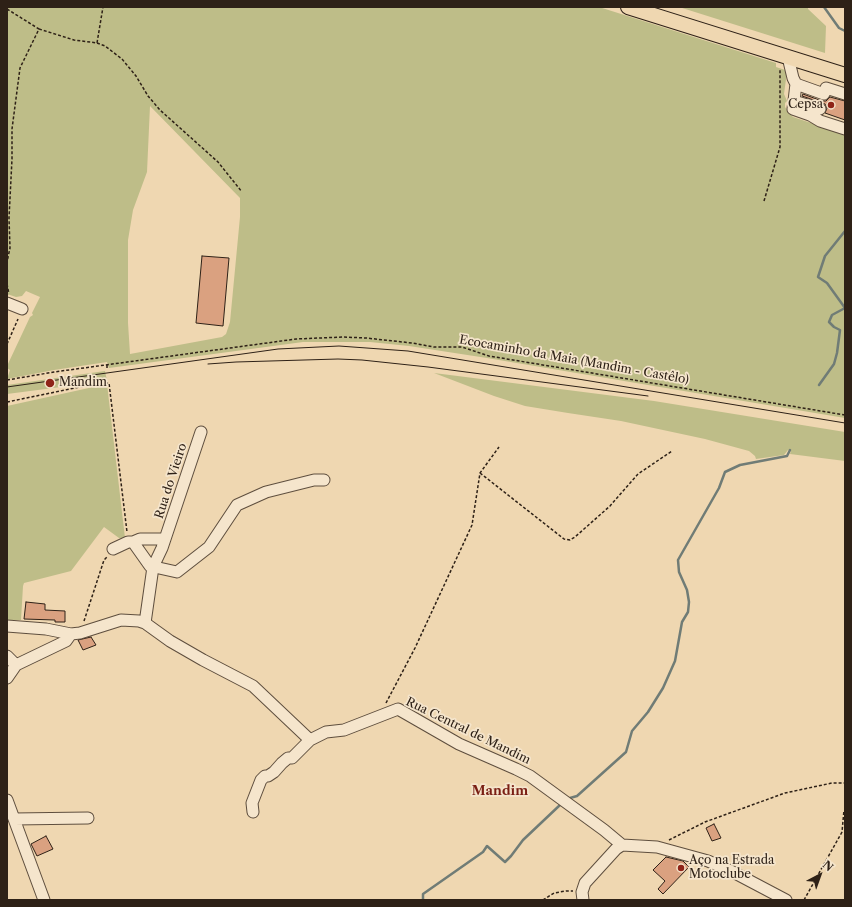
<!DOCTYPE html>
<html>
<head>
<meta charset="utf-8">
<style>
  body { margin:0 }
  #map { position:relative; width:852px; height:907px; overflow:hidden; background:#efd7b1; font-family:"Libre Caslon Text",serif }
  canvas { display:block }
  .frame { position:absolute; inset:0; border:8px solid #2e2117; pointer-events:none }
  .north { position:absolute; left:800px; top:855px; width:40px; height:40px; -webkit-text-stroke:3px #f5e5cc; paint-order:stroke; rotate:41deg; font-size:11px; font-weight:700; line-height:16px; text-align:center; color:#2e2117 }
  .north::after { content:''; display:block; margin:auto; width:14px; height:18px; background:#2e2117; clip-path:polygon(50% 0,100% 100%,50% 72%,0 100%) }
</style>
</head>
<body>
<div id="map">
<canvas width="852" height="907"></canvas>
<div class="frame"></div>
<div class="north">N</div>
</div>
<script>
const g = document.querySelector('canvas').getContext('2d');
g.lineJoin = 'round';
function fillPath(path, color) {
  g.fillStyle = color;
  g.fill(path, 'evenodd');
}
function toPath(rows) {
  const path = new Path2D();
  for (const r of rows) {
    path.moveTo(r[0], r[1]);
    for (let i = 2; i < r.length; i += 2) path.lineTo(r[i], r[i + 1]);
  }
  return path;
}
function strokePath(path, color, width, dash) {
  g.strokeStyle = color;
  g.lineWidth = width;
  g.lineCap = dash ? 'butt' : 'round';
  g.setLineDash(dash || []);
  g.stroke(path);
}
function drawText(font, color, halo, rows, align = 'center') {
  g.font = font + ' "Libre Caslon Text",serif';
  g.lineWidth = 3.5;
  g.setLineDash([]);
  g.textBaseline = 'middle';
  g.strokeStyle = halo;
  g.fillStyle = color;
  for (const [text, x, y, turn = 0] of rows) {
    g.save();
    g.translate(x, y);
    g.rotate((+turn || 0) * Math.PI / 180);
    g.textAlign = isNaN(turn) ? turn : align;
    if (halo) g.strokeText(text, 0, 0);
    g.fillText(text, 0, 0);
    g.restore();
  }
}
fillPath(toPath([
  [7,7,599,7,776,63,776,67,785,70,787,72,784,94,787,101,785,103,785,107,789,113,793,117,838,132,845,133,845,418,487,358,409,346,370,342,303,342,109,368,107,362,54,370,7,379,10,370,7,368,7,366,30,317,33,315,32,313,40,297,26,291,22,296,16,297,7,294],
  [150,106,240,198,240,217,230,322,226,334,222,337,130,354,128,323,128,240,133,210,147,172],
  [679,7,808,7,808,9,826,26,825,53],
  [105,371,107,381,7,394,7,385],
  [434,373,654,401,845,432,845,461,790,454,791,451,788,450,784,455,756,459,755,456,749,451,705,439,621,421,568,413,525,406,494,396],
  [107,384,125,538,119,538,104,527,71,571,24,583,23,586,21,620,7,620,7,406]
]), '#bebd88');
strokePath(toPath([
  [824,7,839,28,845,31],
  [819,385,834,364,837,353,840,330,834,327,829,322,832,315,845,308,827,283,818,277,825,256,845,231],
  [570,798,577,796,626,752,632,731,648,712,663,688,675,661,682,622,688,612,689,602,687,590,679,572,678,560,719,488,725,472,740,465,787,456,790,450],
  [423,900,423,894,483,852,487,846,505,862,511,856,523,840,560,805]
]), '#707c76', 2.5);
const building = toPath([
  [803,94,822,101,826,101,830,97,845,101,845,120,825,113,827,108,825,104,802,96,803,94],
  [202,256,229,258,223,326,196,323,202,256],
  [26,602,45,604,45,610,65,611,65,622,55,622,55,620,24,619,26,602],
  [91,637,96,645,83,650,78,640,91,637],
  [714,824,721,838,712,841,706,828,714,824],
  [46,836,53,849,37,856,31,844,46,836],
  [666,857,683,861,689,867,663,894,658,889,665,881,653,870,666,857]
]);
fillPath(building, '#daa180');
strokePath(building, '#2e2117', 1);
const minor = toPath([
  [788,57,793,78,796,84,793,109,810,115,820,121,845,129],
  [796,84,824,94,826,88,845,94],
  [794,101,820,109],
  [7,303,22,309],
  [133,542,150,566,177,572,209,547,237,505,266,492,314,480,324,480],
  [113,549,128,542,133,542,140,539,165,539],
  [145,623,153,567,162,548,201,432],
  [7,626,46,629,71,634,80,633,121,620,139,621,145,623,170,641,203,660,253,686,310,740,326,732,344,730,398,709,459,744,516,769,530,776,604,830,622,845,657,847,708,861,731,871,786,900],
  [7,656,16,665],
  [7,678,16,665,66,641,71,634],
  [7,800,44,900],
  [253,812,252,803,261,780,265,776,268,776,274,772,282,763,288,758,292,758,310,740],
  [14,819,88,818],
  [583,900,582,892,585,883,616,849,622,845]
]);
const major = toPath([
  [628,7,845,75]
]);
strokePath(minor, '#5e4e3e', 13);
strokePath(major, '#2e2117', 16);
strokePath(toPath([
  [7,9,39,29,20,68,12,129,12,159,9,218,10,248,7,262],
  [39,29,74,40,97,43,103,7],
  [97,43,105,46,122,59,136,76,148,96,160,110,218,162,242,192],
  [764,201,780,147,780,69],
  [7,284,9,294],
  [7,344,18,319],
  [107,365,107,370],
  [7,380,54,372,296,339,343,337,366,338,412,343,434,347,462,347,489,356,845,415],
  [7,402,99,383,109,383,127,532],
  [480,473,564,539,570,540,575,537,610,506,638,474,672,451],
  [84,621,104,560,107,557],
  [386,703,415,648,472,525,480,473,499,447],
  [669,840,705,822,785,793,832,783,845,783],
  [543,900,554,893,566,891,573,891],
  [804,900,842,832,844,810]
]), '#2e2117', 1.5, [3, 2]);
strokePath(minor, '#f5e5cc', 11);
strokePath(major, '#efd7b1', 14);
strokePath(toPath([
  [208,364,236,362,338,359,362,360,428,367,648,396],
  [7,387,278,349,339,346,408,351,845,423]
]), '#2e2117', 1);
for (const [x, y, r, color] of [
  [831,105,4,"#8f2418"],
  [50,383,5,"#8f2418"],
  [681,868,4,"#8f2418"]
]) {
  const dot = new Path2D();
  dot.arc(x, y, r, 0, 2 * Math.PI);
  g.fillStyle = color;
  g.fill(dot);
  strokePath(dot, '#f5e5cc', 1.5);
}
drawText('12px', '#2e2117', '#f5e5cc', [
  ["Cepsa",823,105,"right"],
  ["Mandim",59,383],
  ["Aço na Estrada",689,861],
  ["Motoclube",689,875]
], 'left');
drawText('12px', '#2e2117', '#f5e5cc', [
  ["Ecocaminho da Maia (Mandim - Castêlo)",574,360,10],
  ["Rua do Vieiro",171,481,-72],
  ["Rua Central de Mandim",468,731,26]
]);
drawText('bold 13px', '#7a1f14', '#f5e5cc', [
  ["Mandim",500,791]
]);
</script>
</body>
</html>
